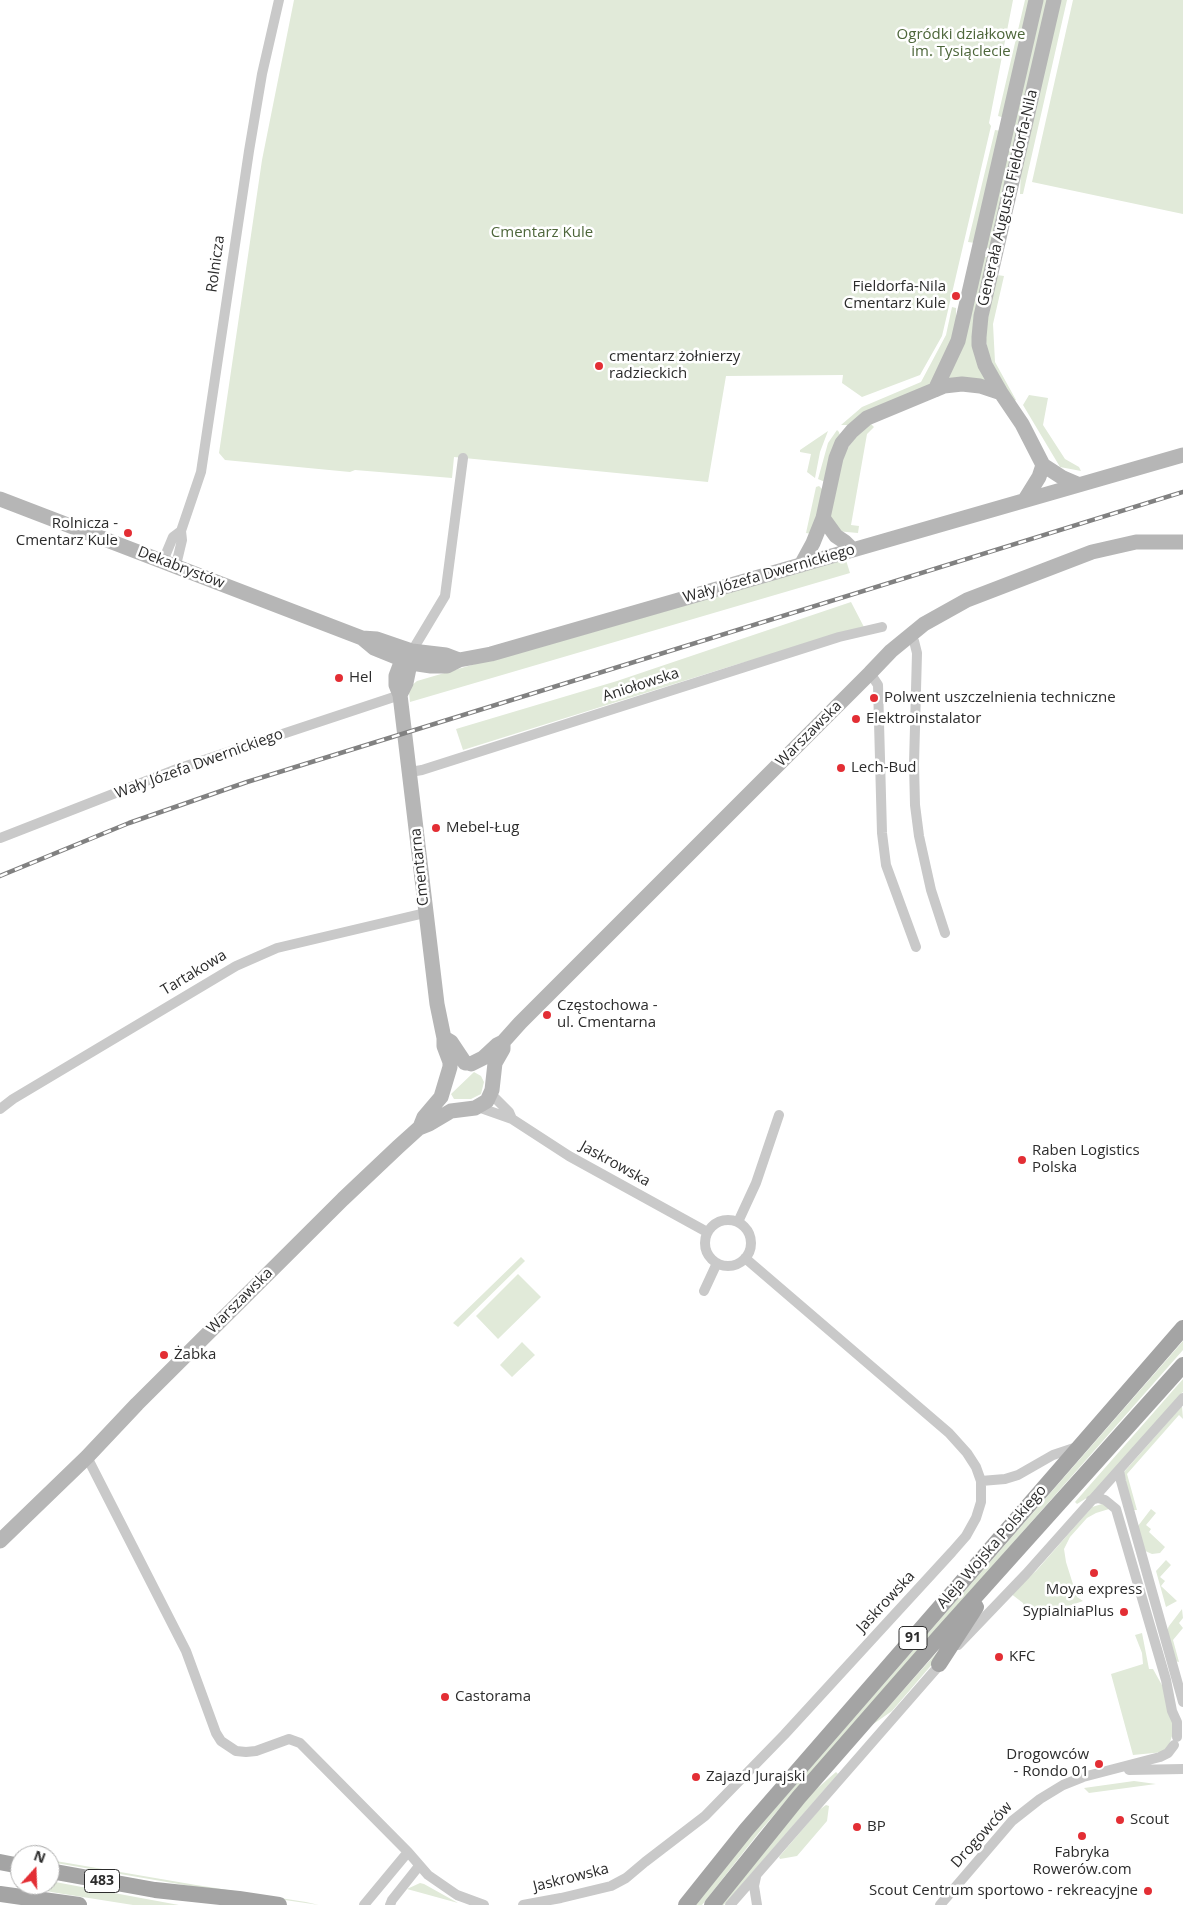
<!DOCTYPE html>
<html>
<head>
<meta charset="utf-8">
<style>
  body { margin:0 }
  #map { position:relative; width:1183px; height:1905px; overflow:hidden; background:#fff; font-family:"Open Sans",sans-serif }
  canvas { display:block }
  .north { position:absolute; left:10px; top:1845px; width:50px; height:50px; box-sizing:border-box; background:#fff; border:1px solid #ababab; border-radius:50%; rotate:20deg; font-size:14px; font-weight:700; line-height:20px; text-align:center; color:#2c2c2c }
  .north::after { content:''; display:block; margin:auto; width:18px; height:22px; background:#e32e34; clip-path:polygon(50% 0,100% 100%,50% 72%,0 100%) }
</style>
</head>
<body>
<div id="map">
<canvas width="1183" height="1905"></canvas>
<div class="north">N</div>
</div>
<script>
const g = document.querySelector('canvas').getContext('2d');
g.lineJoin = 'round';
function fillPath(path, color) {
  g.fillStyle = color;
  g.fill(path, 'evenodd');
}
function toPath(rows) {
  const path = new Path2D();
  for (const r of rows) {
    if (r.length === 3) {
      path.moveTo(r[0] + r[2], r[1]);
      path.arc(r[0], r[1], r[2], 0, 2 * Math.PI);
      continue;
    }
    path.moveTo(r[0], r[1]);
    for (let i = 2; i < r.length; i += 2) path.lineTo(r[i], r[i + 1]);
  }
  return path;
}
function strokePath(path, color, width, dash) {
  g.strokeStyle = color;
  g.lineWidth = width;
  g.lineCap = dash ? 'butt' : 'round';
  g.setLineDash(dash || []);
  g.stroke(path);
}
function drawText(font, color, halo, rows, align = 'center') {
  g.font = font + ' "Open Sans",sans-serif';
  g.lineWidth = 5;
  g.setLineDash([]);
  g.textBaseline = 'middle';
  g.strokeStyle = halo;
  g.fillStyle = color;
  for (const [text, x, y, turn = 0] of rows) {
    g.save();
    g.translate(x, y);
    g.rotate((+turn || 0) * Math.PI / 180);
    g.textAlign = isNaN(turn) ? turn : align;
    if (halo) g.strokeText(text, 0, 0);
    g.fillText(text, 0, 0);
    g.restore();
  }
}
fillPath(toPath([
  [294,0,1013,0,989,123,991,126,942,336,920,375,862,397,842,383,843,375,726,376,708,482,454,457,452,478,355,470,350,472,225,460,219,453,262,160],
  [1025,0,1032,0,1005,118,998,116],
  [1043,0,1050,0,993,250,985,247],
  [1060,0,1067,0,1023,194,1020,194,1021,169],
  [1073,0,1183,0,1183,214,1032,182],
  [995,130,1002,131,975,243,968,242],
  [982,256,991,258,976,324,992,383,946,384],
  [997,275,1004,276,993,324,995,362,1016,400,1013,402,988,358,985,331],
  [952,307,956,308,956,322,950,348,933,380,929,385,849,425,841,425,862,407,921,382,946,335],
  [1029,395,1048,398,1043,425,1065,459,1079,467,1081,471,1060,467,1023,405],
  [871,424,874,427,867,434,851,525,859,526,858,533,836,531,830,514,839,469,847,449,856,437],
  [837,430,839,432,840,436,825,482,818,479,828,443],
  [828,431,820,452,815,478,807,472,811,454,800,452,800,450],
  [819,486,823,490,812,534,806,533,816,487],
  [845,557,850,573,410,702,409,692,411,686,417,681,677,605],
  [851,602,865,629,738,664,463,750,456,729,617,681],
  [474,1072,481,1076,484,1082,481,1094,471,1099,454,1099,451,1094],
  [521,1257,525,1261,458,1327,453,1323],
  [518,1274,541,1297,498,1339,476,1316],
  [1183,1341,1183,1350,841,1738,761,1830,702,1905,696,1905,750,1837],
  [522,1342,535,1355,512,1377,500,1365],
  [1183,1379,1183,1392,1179,1396,1090,1496,1077,1504,1075,1502],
  [1182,1406,1183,1419,1179,1415,1127,1474,1137,1510,1133,1510,1131,1508,1124,1472],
  [1102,1504,1105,1504,1109,1509,1096,1513,1087,1518,1070,1537,1064,1549,1066,1562,1077,1597,1083,1601,1057,1610,1026,1616,1023,1603,1010,1593,1036,1571,1092,1507],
  [1151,1509,1156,1513,1146,1525,1151,1529,1149,1532,1165,1547,1160,1553,1152,1554,1143,1550,1138,1526],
  [1166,1560,1171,1565,1160,1577,1165,1581,1161,1586,1177,1601,1166,1607,1156,1571],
  [1182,1609,1183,1618,1179,1623,1183,1628,1173,1640,1179,1662,1175,1661,1166,1632,1169,1626],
  [956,1631,940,1655,892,1711,872,1725],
  [1142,1633,1149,1669,1153,1669,1163,1687,1175,1727,1168,1748,1164,1752,1133,1755,1111,1674,1143,1664,1142,1653,1135,1635],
  [836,1772,838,1774,724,1905,721,1905,813,1792],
  [1134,1781,1156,1784,1089,1793,1084,1788],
  [826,1805,829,1806,827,1821,797,1856,780,1859,779,1857,819,1810],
  [50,1860,196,1885,306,1902,319,1905,196,1887,50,1862],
  [50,1881,103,1891,179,1905,133,1905,51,1892,29,1885,50,1885],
  [420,1883,424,1884,458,1903,407,1889]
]), '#e1ead9');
strokePath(toPath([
  [163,561,173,537,181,531],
  [176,565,182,540,181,531,201,472,249,151,262,74,279,0],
  [910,636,914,641,917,653,914,764,915,805,919,836,931,890,945,933],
  [412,651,445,596,463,458],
  [870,673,878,685,882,833,886,865,916,947],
  [410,772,422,770,839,637,882,627],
  [0,838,177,769,400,695],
  [491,1094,509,1112,512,1119],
  [478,1107,512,1119,569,1156,707,1232],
  [0,1109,13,1099,236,966,277,948,425,913],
  [728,1243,23],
  [738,1222,756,1183,779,1115],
  [704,1291,717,1263],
  [87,1457,186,1651,216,1733,221,1741,236,1751,246,1752,256,1751,289,1739,300,1743,408,1852,428,1875,457,1895,484,1905],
  [1119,1470,1121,1481,1183,1702],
  [981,1481,1005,1479,1018,1475,1053,1455,1077,1447],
  [1091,1500,1098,1498,1105,1500,1116,1509,1166,1680,1172,1711,1177,1722,1177,1737],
  [958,1645,1026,1574,1183,1398],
  [1129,1770,1183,1769],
  [756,1877,754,1886,757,1905],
  [364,1905,408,1852],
  [390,1905,392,1900,419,1866],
  [523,1905,561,1898,611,1886,626,1878,645,1862,705,1816,784,1735,952,1552,966,1536,976,1518,981,1502,981,1481,976,1467,967,1453,949,1433,745,1258],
  [730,1905,943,1661],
  [940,1905,1012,1821,1040,1799,1063,1785,1083,1777,1160,1757,1168,1753,1174,1745]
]), '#c9c9c9', 10);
strokePath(toPath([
  [935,390,958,341,1036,0],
  [1043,465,1063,478,1077,484],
  [1026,498,1039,477,1043,465,1022,424,1001,393,985,365,979,345,979,337,981,316,1054,0],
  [0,499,362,638,377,639,412,651,446,655,459,660],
  [823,518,836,536,845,542,853,550],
  [801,565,813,543,823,518,836,458,842,443,852,431,867,418,944,386,962,384,980,386,1001,393],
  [362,638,374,648,411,663,431,666,447,666,459,660,491,654,1183,455],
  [412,651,402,660,396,676,396,685,400,695,437,1004,444,1038,444,1046,450,1062,450,1067,441,1097,424,1117,420,1127],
  [400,695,406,683,412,654],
  [446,1039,451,1042,465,1063],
  [471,1064,483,1058,497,1045,503,1042,520,1023,870,673,891,651,924,624,967,600,1092,552,1136,542,1183,542],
  [0,1541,87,1457,137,1404,343,1199,398,1147,419,1128,429,1124,451,1111,475,1108,487,1101,492,1090,495,1063,503,1049,503,1042]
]), '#b6b6b6', 15);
strokePath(toPath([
  [939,1664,976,1607],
  [0,1862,20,1866],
  [50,1871,155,1890,239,1899,279,1905],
  [0,1894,79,1905],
  [686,1905,746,1830,1183,1328],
  [712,1905,799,1797,939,1637,1183,1365]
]), '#a4a4a4', 16);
const rail = toPath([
  [0,876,129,823,247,782,1183,492]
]);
strokePath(rail, '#818181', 4.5);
strokePath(rail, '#fff', 2.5, [8]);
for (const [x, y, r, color] of [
  [956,296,5,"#e32e34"],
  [599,366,5,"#e32e34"],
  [128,533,5,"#e32e34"],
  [339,678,5,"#e32e34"],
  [874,698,5,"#e32e34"],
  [856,719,5,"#e32e34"],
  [841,768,5,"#e32e34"],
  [436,828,5,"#e32e34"],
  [547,1015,5,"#e32e34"],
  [1022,1160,5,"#e32e34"],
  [164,1355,5,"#e32e34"],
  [1094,1573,5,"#e32e34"],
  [1124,1612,5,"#e32e34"],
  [999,1657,5,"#e32e34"],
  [445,1697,5,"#e32e34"],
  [1099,1764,5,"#e32e34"],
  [696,1777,5,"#e32e34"],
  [1120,1820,5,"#e32e34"],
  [857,1827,5,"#e32e34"],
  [1082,1836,5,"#e32e34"],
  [1148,1891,5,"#e32e34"]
]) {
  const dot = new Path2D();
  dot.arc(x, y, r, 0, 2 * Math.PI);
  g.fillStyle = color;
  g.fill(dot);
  strokePath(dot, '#fff', 2);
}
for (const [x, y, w] of [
  [913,1638,28],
  [102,1881,35]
]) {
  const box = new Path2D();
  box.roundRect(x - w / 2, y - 11.5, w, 23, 4);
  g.fillStyle = '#fff';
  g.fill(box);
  strokePath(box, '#2c2c2c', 1);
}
drawText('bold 14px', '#2c2c2c', null, [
  ["91",913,1638],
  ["483",102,1881]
]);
drawText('15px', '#4d663a', '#fff', [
  ["Ogródki działkowe",961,35],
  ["im. Tysiąclecie",961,52],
  ["Cmentarz Kule",542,233]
]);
drawText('15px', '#2c2c2c', '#fff', [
  ["Generała Augusta Fieldorfa-Nila",1008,198,-77],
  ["Rolnicza",216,264,-82],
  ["Dekabrystów",181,568,21],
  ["Wały Józefa Dwernickiego",769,574,-16],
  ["Aniołowska",641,685,-18],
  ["Warszawska",809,734,-45],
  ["Wały Józefa Dwernickiego",199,764,-20],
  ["Cmentarna",420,867,-96],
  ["Tartakowa",194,973,-31],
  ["Jaskrowska",615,1164,29],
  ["Warszawska",240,1301,-45],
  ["Aleja Wojska Polskiego",992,1547,-49],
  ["Jaskrowska",886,1602,-47],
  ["Drogowców",982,1835,-48],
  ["Jaskrowska",571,1878,-14]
]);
drawText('15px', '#2c2c2c', '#fff', [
  ["Fieldorfa-Nila",946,287,"right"],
  ["Cmentarz Kule",946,304,"right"],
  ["cmentarz żołnierzy",609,357],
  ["radzieckich",609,374],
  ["Rolnicza -",118,524,"right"],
  ["Cmentarz Kule",118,541,"right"],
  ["Hel",349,678],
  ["Polwent uszczelnienia techniczne",884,698],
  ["Elektroinstalator",866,719],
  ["Lech-Bud",851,768],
  ["Mebel-Ług",446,828],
  ["Częstochowa -",557,1006],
  ["ul. Cmentarna",557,1023],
  ["Raben Logistics",1032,1151],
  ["Polska",1032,1168],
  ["Żabka",174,1355],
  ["Moya express",1094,1590,"center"],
  ["SypialniaPlus",1114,1612,"right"],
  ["KFC",1009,1657],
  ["Castorama",455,1697],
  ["Drogowców",1089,1755,"right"],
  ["- Rondo 01",1089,1772,"right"],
  ["Zajazd Jurajski",706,1777],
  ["Scout",1130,1820],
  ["BP",867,1827],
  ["Fabryka",1082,1853,"center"],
  ["Rowerów.com",1082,1870,"center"],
  ["Scout Centrum sportowo - rekreacyjne",1138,1891,"right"]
], 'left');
</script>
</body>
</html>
